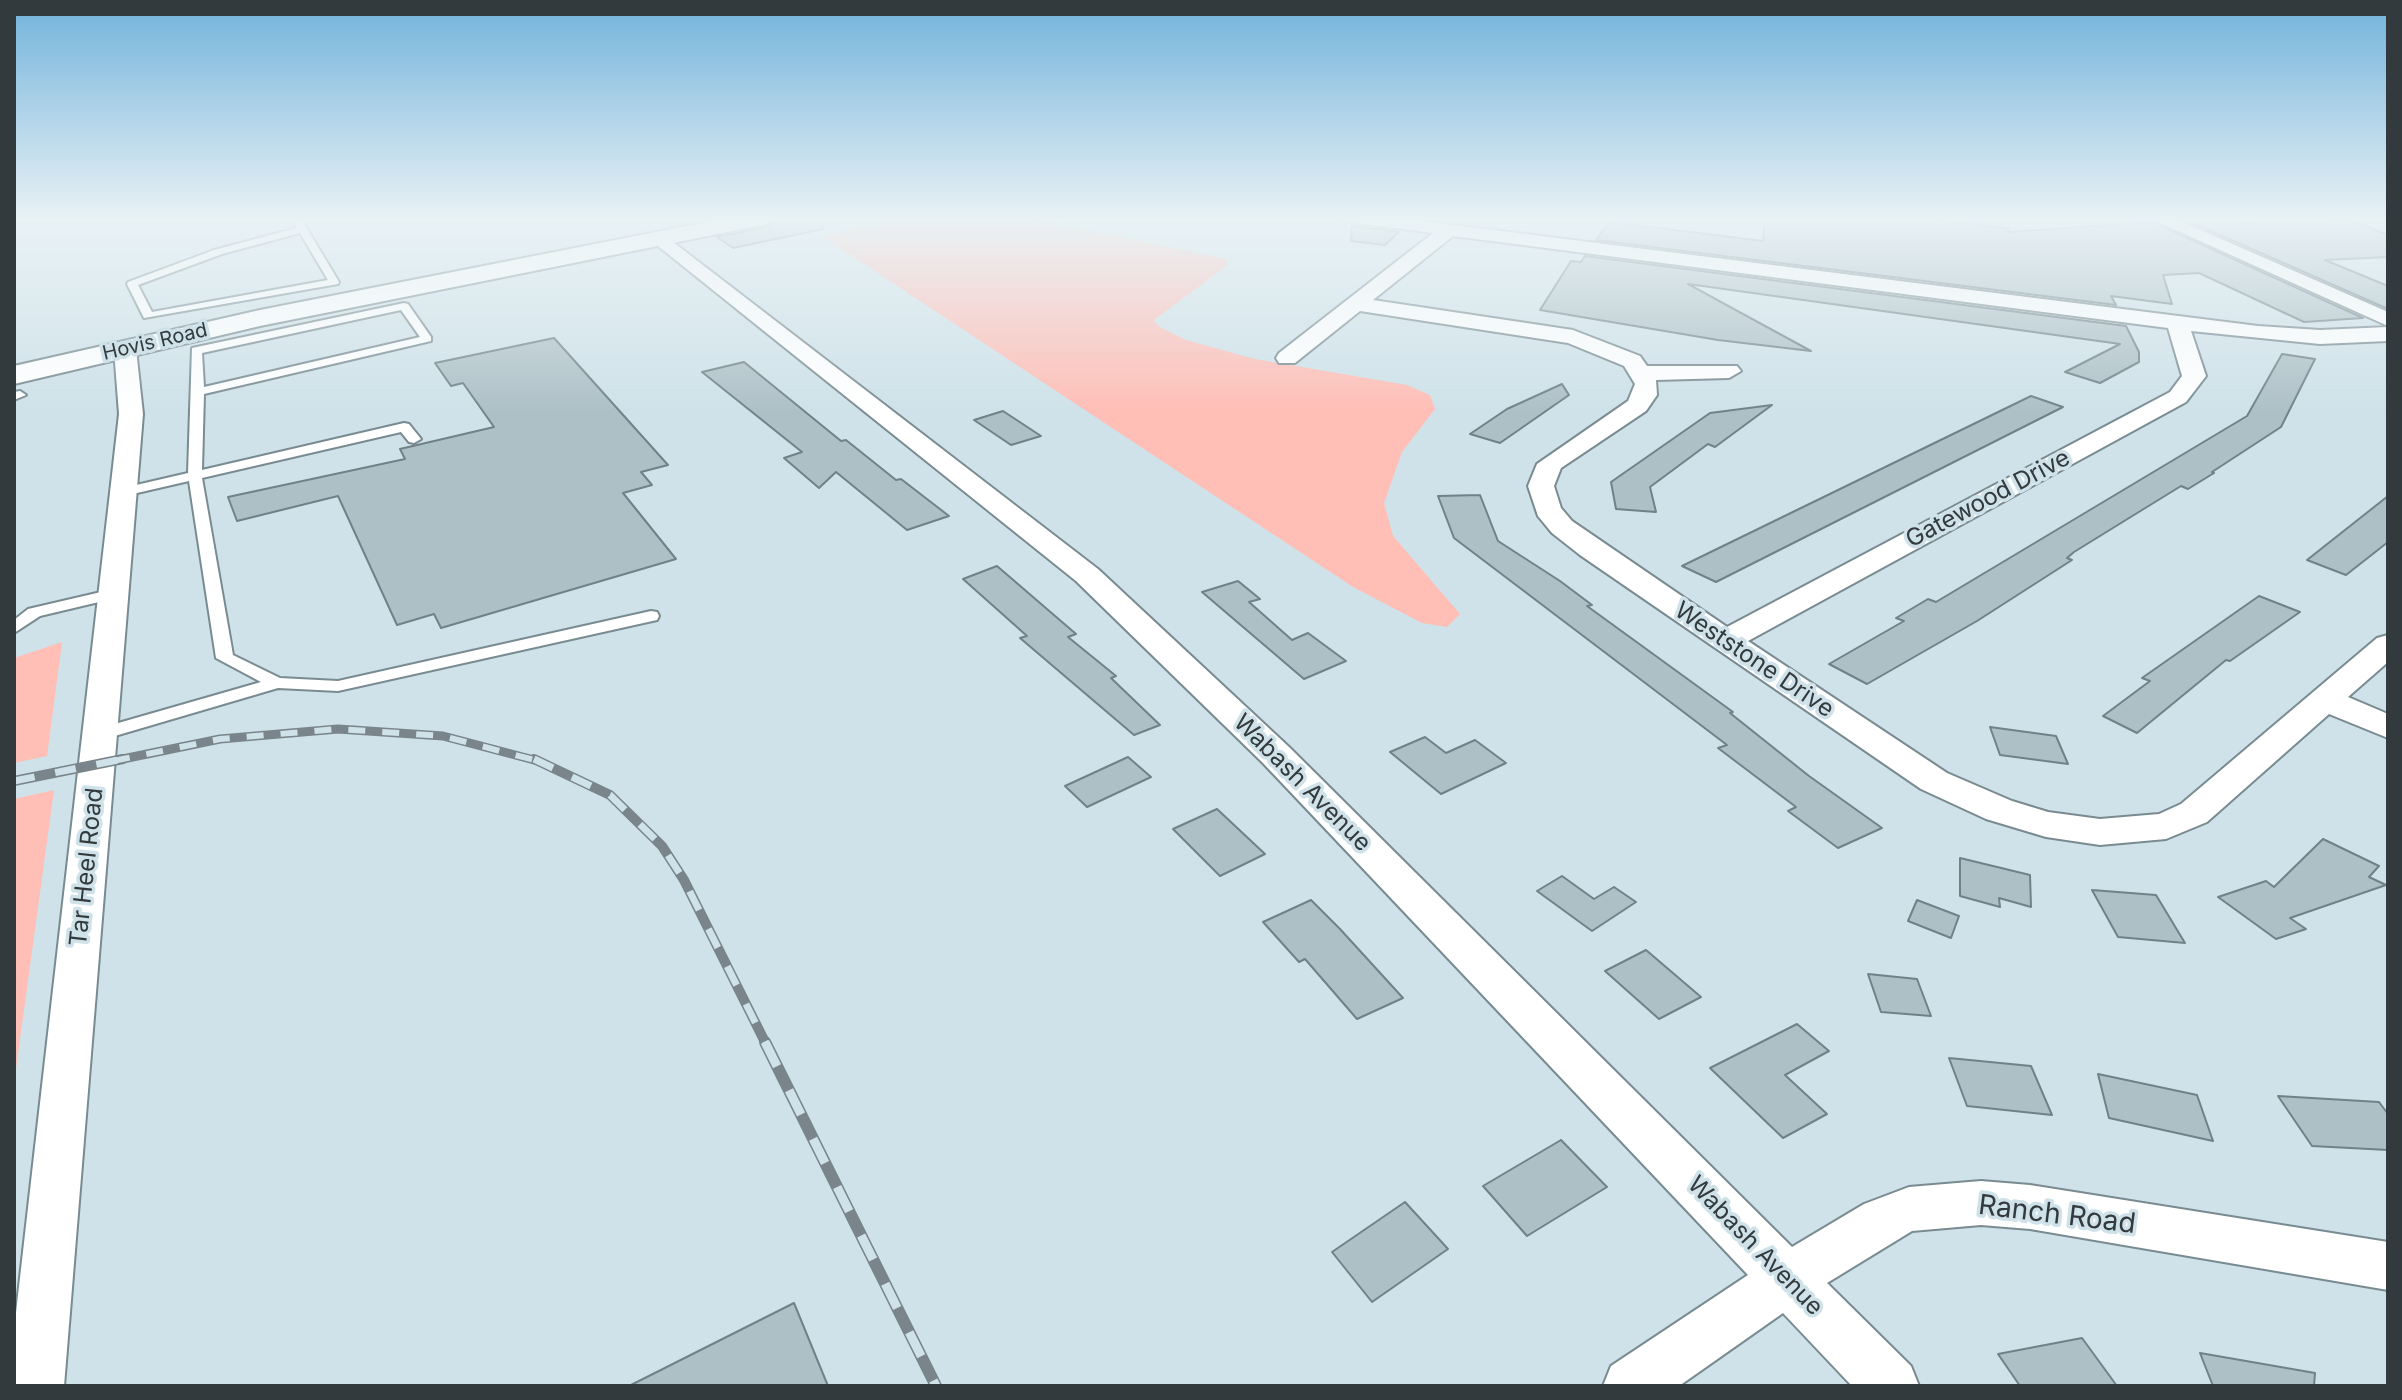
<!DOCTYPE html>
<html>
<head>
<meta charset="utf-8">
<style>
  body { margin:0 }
  #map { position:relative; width:2402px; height:1400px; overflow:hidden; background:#cfe2e9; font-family:Inter,sans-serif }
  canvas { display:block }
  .frame { position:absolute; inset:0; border:16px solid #333a3d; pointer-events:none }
</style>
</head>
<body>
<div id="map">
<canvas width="2402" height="1400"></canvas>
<div class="frame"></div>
</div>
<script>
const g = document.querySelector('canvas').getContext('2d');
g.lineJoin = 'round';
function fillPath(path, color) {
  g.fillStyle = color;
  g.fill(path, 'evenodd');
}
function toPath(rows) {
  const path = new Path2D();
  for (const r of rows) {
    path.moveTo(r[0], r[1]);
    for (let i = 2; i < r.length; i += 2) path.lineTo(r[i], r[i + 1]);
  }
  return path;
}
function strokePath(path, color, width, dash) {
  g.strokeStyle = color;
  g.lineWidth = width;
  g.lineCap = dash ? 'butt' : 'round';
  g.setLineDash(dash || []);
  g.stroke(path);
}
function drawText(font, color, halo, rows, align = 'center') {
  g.font = font + ' Inter,sans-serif';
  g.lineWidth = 7;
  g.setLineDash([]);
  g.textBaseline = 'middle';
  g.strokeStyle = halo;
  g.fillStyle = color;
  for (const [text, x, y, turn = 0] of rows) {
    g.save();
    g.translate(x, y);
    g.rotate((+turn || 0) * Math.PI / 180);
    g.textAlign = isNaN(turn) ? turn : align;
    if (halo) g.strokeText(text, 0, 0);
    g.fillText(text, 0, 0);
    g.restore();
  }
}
fillPath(toPath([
  [894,217,1024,217,1227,259,1228,265,1154,320,1158,326,1186,340,1255,359,1407,385,1430,395,1435,409,1402,452,1384,503,1393,536,1460,614,1447,627,1422,623,1353,587,823,237],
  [62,642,47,756,14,763,14,658],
  [54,790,14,1083,14,799]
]), '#ffbeb6');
const building = toPath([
  [782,217,822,217,823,229,733,248,717,237,768,227,782,217],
  [1765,217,1911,217,2008,228,2008,232,2152,222,2363,318,2304,322,2199,273,2163,275,2172,304,2111,296,2116,305,1596,240,1609,222,1763,241,1765,217],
  [2231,217,2242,222,2354,221,2388,235,2388,257,2325,260,2388,286,2388,309,2186,220,2231,217],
  [1352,226,1399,232,1385,245,1351,241,1352,226],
  [1585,256,2126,326,2139,352,2139,362,2100,383,2065,372,2120,344,1688,284,1811,351,1718,340,1540,310,1571,261,1581,262,1585,256],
  [554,338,668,465,641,472,652,485,623,493,676,559,441,628,434,614,397,625,338,496,237,521,228,497,405,459,400,449,494,427,463,383,451,386,435,363,554,338],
  [2282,354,2315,359,2281,427,2212,472,2214,473,2188,489,2181,486,2074,552,2067,558,2072,560,1977,621,1867,684,1829,664,1904,621,1896,618,1928,599,1936,602,2247,416,2282,354],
  [744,362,841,441,846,440,896,480,901,479,949,516,907,530,836,472,819,488,784,458,802,452,702,372,744,362],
  [1562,384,1569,395,1500,443,1470,434,1507,409,1562,384],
  [2031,396,2063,407,1716,582,1682,566,2031,396],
  [1772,405,1715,447,1708,444,1650,487,1656,512,1616,509,1611,482,1710,413,1772,405],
  [1003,411,1041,436,1011,445,974,420,1003,411],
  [1480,495,1498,541,1560,581,1592,605,1587,606,1733,712,1730,713,1809,776,1882,828,1838,848,1788,811,1796,807,1718,748,1727,745,1454,538,1438,496,1480,495],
  [2388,496,2388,542,2346,575,2307,560,2388,496],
  [997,566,1076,634,1068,637,1116,676,1111,678,1160,725,1134,735,1020,638,1027,636,963,579,997,566],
  [1238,581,1260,599,1249,602,1292,640,1308,633,1346,661,1304,679,1202,592,1238,581],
  [2259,596,2300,612,2230,661,2226,660,2137,733,2103,716,2150,681,2142,678,2259,596],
  [1990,727,2056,736,2068,764,2000,755,1990,727],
  [1425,737,1446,753,1475,740,1506,763,1441,794,1390,752,1425,737],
  [1128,757,1151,777,1087,807,1065,786,1128,757],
  [1217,809,1265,854,1220,876,1173,829,1217,809],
  [2323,839,2379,866,2369,877,2386,885,2290,918,2306,929,2276,939,2218,897,2266,881,2274,887,2323,839],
  [1960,858,2030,875,2031,907,1999,898,2000,907,1960,896,1960,858],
  [1562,876,1594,899,1614,887,1636,902,1592,931,1537,891,1562,876],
  [2092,890,2156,895,2185,943,2118,937,2092,890],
  [1311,900,1340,929,1403,998,1357,1019,1305,959,1299,962,1263,922,1311,900],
  [1917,900,1959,916,1951,938,1908,921,1917,900],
  [1646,950,1701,997,1659,1019,1605,971,1646,950],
  [1868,974,1917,979,1931,1016,1881,1012,1868,974],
  [1797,1024,1829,1051,1785,1075,1827,1114,1783,1138,1710,1068,1797,1024],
  [1949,1058,2031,1066,2052,1115,1967,1106,1949,1058],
  [2098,1074,2197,1095,2213,1141,2109,1118,2098,1074],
  [2278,1096,2379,1102,2388,1114,2388,1150,2312,1146,2278,1096],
  [1561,1140,1607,1187,1527,1236,1483,1186,1561,1140],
  [1405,1202,1448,1249,1372,1302,1332,1252,1405,1202],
  [794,1303,828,1386,629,1386,794,1303],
  [2082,1338,2117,1386,2020,1386,1998,1354,2082,1338],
  [2200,1353,2315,1373,2314,1386,2213,1386,2200,1353]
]);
fillPath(building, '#adc0c6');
strokePath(building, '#708288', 2);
const service = toPath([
  [288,217,298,217,306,227,339,282,338,284,144,318,127,284,128,282,214,250,297,228,288,217],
  [300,233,328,280,152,312,138,285,222,254,300,233],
  [404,303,408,304,431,337,431,341,204,394,202,470,404,423,409,424,421,439,414,443,409,442,401,432,202,478,233,655,280,678,338,681,651,611,657,612,659,616,657,620,338,691,278,688,108,738,94,738,92,734,94,730,261,682,216,658,189,481,124,496,117,492,119,489,188,473,192,348,404,303],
  [401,310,420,337,204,387,202,353,401,310],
  [14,392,20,391,26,395,14,400,14,392],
  [114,589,120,591,122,594,120,597,40,616,14,633,14,620,28,609,114,589]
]);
const minor = toPath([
  [1338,217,1390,217,2258,326,2320,330,2388,327,2388,341,2320,344,2191,331,2206,376,2186,402,1748,641,1947,773,2012,801,2048,812,2100,819,2159,814,2181,804,2377,638,2388,635,2388,662,2348,697,2388,714,2388,738,2329,714,2207,822,2166,839,2100,845,2046,837,1986,819,1921,789,1580,555,1552,533,1538,516,1528,486,1537,464,1628,401,1635,384,1624,366,1568,343,1360,311,1295,363,1279,363,1276,358,1279,353,1433,233,1347,222,1338,217],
  [1453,236,2168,328,2182,376,2170,392,1727,627,1572,521,1561,508,1554,486,1561,468,1646,411,1657,395,1656,380,1729,378,1741,371,1737,366,1647,366,1640,356,1573,330,1373,300,1453,236],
  [2147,217,2171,217,2388,312,2388,326,2147,217],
  [660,232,1098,569,1289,747,1792,1247,1864,1204,1909,1187,1981,1181,2030,1185,2388,1242,2388,1290,2030,1229,1981,1225,1912,1231,1827,1283,1911,1366,1919,1386,1852,1386,1783,1313,1679,1386,1603,1386,1611,1366,1748,1275,1263,763,1076,581,653,242,653,234,660,232],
  [125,342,136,349,143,414,64,1386,14,1386,14,1330,119,414,114,349,125,342]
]);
const tertiary = toPath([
  [732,217,779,217,767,224,260,326,14,384,14,366,260,310,732,217]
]);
strokePath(service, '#798b91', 4);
strokePath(minor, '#798b91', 4);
strokePath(tertiary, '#798b91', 4);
fillPath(service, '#fff');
fillPath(minor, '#fff');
fillPath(tertiary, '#fff');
const railFar2 = toPath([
  [113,761,220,739,338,729,443,736,538,761]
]);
const railFar1 = toPath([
  [534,759,610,795,662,846,684,880,766,1044],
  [14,781,123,759]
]);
const rail = toPath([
  [765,1042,936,1386]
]);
strokePath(railFar2, '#79858a', 9);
strokePath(railFar1, '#79858a', 10);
strokePath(rail, '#79858a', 12);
strokePath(railFar2, '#cfe2e9', 6, [17]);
strokePath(railFar1, '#cfe2e9', 7, [21]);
strokePath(rail, '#cfe2e9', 9, [27]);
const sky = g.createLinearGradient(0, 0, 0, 413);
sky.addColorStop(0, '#71b2db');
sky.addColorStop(0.53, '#e9f2f5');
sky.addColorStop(1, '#e9f2f500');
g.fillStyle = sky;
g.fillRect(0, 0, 2402, 413);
drawText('20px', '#333a3d', '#cfe2e9', [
  ["Hovis Road",155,342,-13]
]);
drawText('24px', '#333a3d', '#cfe2e9', [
  ["Gatewood Drive",1988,499,-28],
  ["Weststone Drive",1754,660,34],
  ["Wabash Avenue",1302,783,45],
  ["Tar Heel Road",87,867,-84],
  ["Wabash Avenue",1755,1246,46]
]);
drawText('28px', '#333a3d', '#cfe2e9', [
  ["Ranch Road",2057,1215,7]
]);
</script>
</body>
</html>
